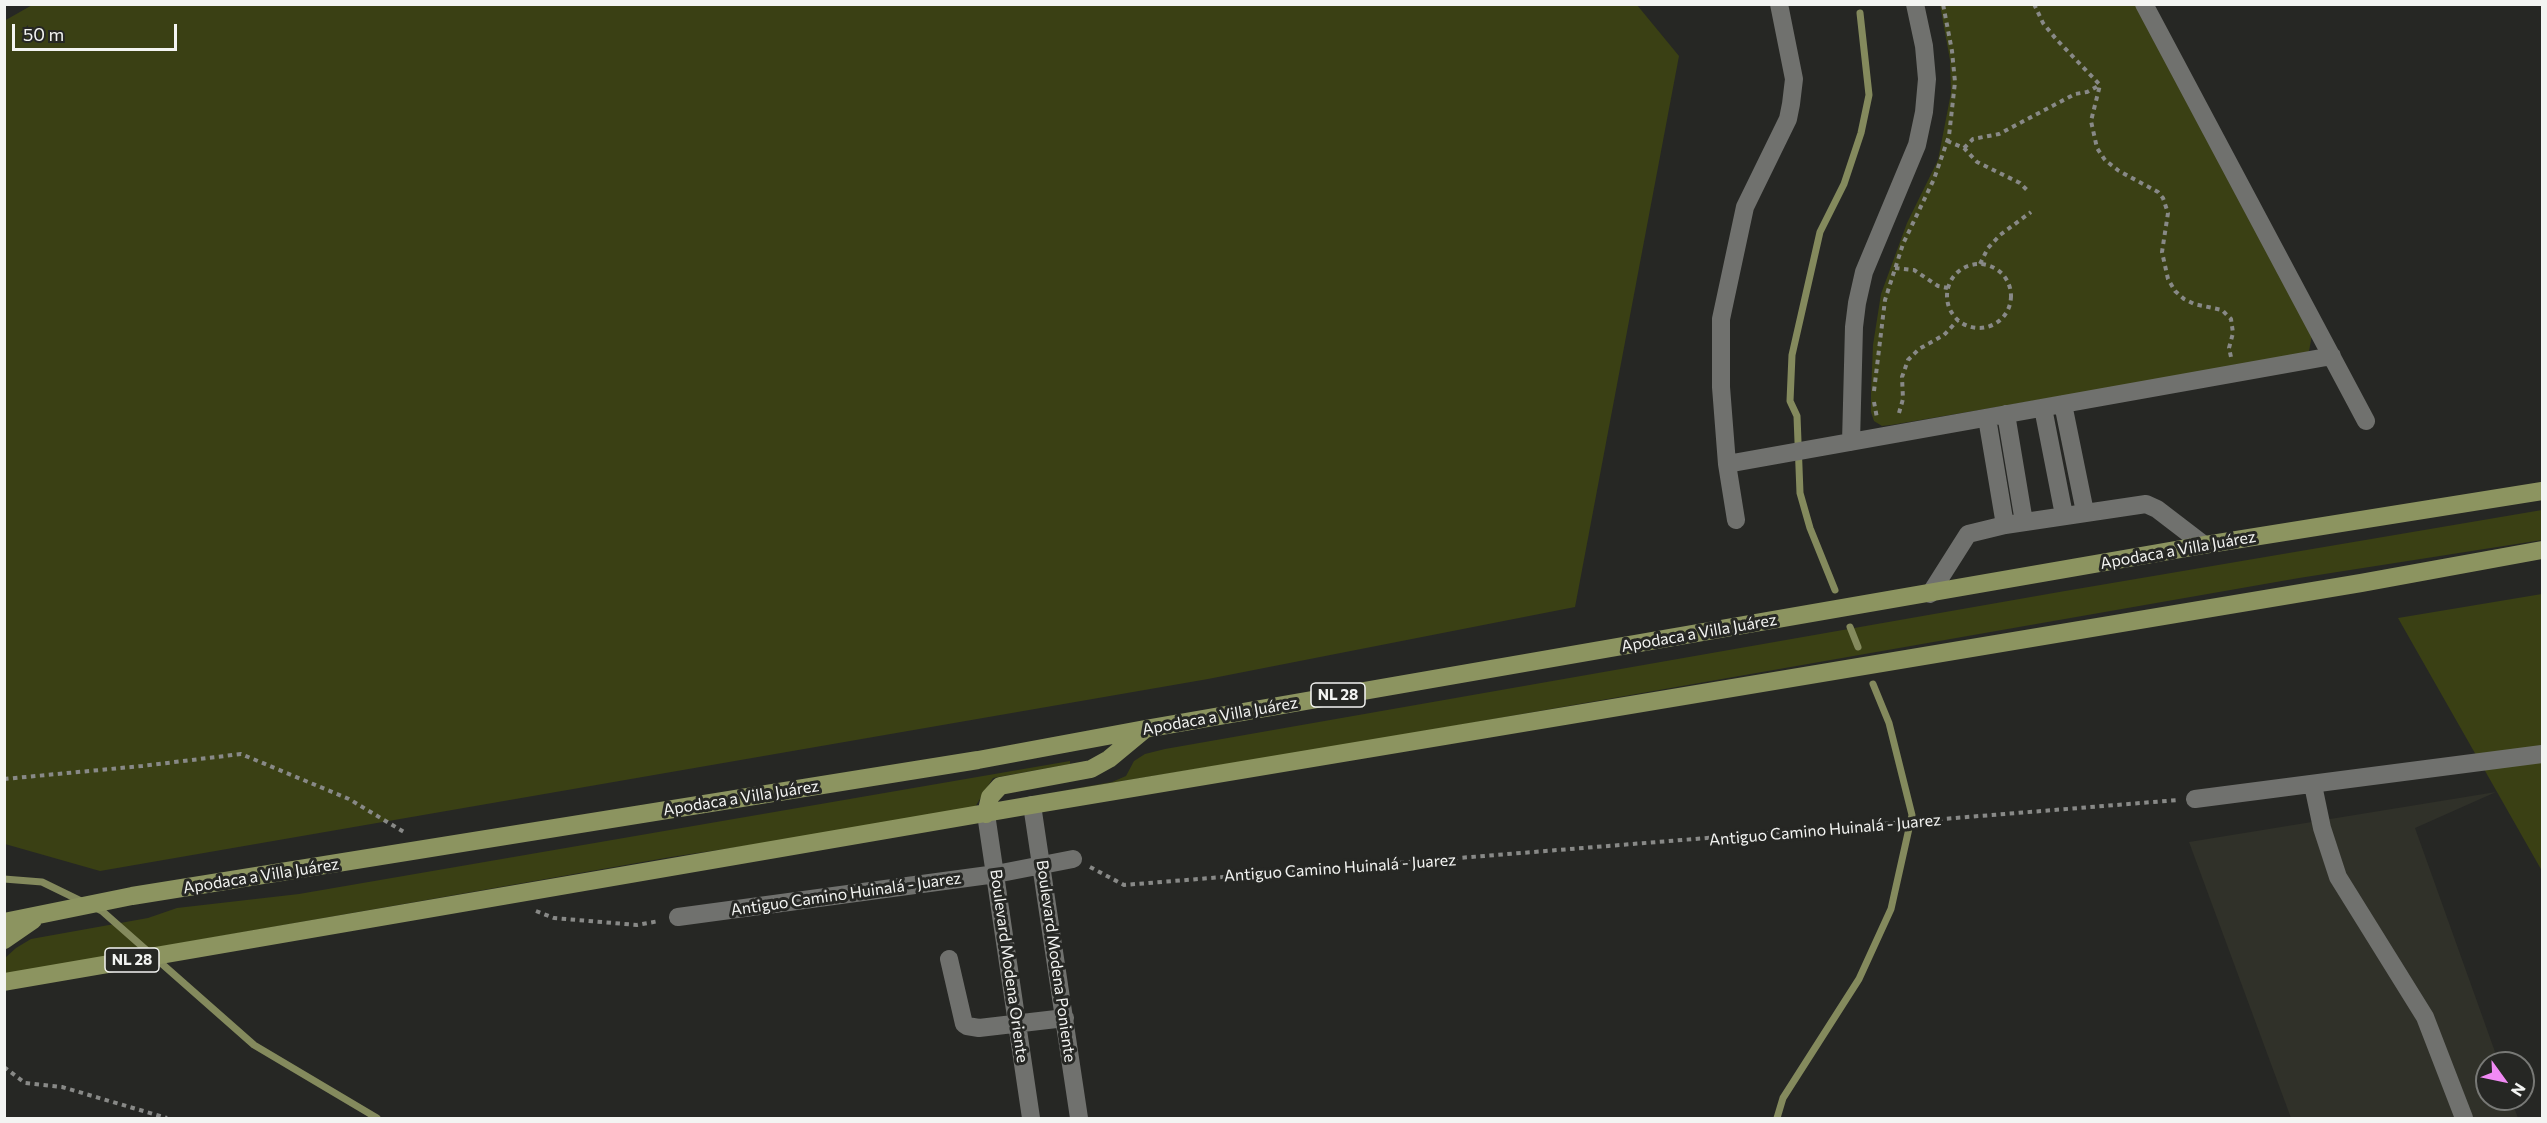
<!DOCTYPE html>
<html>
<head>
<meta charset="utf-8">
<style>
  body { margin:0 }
  #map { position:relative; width:2547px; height:1123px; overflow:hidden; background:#262724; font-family:Commissioner,sans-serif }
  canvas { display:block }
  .frame { position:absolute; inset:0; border:6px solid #f3f4f2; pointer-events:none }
  .north { position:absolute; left:2475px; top:1051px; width:60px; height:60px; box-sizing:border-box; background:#262724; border:2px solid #787976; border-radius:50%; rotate:123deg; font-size:16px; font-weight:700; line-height:24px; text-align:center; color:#f3f4f2 }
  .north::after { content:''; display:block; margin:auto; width:21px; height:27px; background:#f18af4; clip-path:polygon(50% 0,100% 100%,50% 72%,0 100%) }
  .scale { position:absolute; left:12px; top:24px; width:165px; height:27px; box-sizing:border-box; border:3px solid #f3f4f2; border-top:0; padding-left:8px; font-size:18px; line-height:21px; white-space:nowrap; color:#f3f4f2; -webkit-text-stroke:4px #262724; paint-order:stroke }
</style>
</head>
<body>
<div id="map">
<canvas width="2547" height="1123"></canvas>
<div class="frame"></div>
<div class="north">N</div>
<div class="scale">50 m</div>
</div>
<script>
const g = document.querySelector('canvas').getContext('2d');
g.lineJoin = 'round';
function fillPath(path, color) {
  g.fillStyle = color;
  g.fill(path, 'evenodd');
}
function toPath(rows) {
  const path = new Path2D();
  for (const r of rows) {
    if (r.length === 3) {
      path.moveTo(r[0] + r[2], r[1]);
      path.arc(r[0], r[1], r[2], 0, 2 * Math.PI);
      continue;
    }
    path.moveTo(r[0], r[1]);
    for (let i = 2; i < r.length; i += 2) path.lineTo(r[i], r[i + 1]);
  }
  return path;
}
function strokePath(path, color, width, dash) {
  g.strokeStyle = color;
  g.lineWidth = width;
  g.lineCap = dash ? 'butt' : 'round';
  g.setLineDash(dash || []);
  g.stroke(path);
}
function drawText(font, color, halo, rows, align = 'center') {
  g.font = font + ' Commissioner,sans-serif';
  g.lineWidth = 6;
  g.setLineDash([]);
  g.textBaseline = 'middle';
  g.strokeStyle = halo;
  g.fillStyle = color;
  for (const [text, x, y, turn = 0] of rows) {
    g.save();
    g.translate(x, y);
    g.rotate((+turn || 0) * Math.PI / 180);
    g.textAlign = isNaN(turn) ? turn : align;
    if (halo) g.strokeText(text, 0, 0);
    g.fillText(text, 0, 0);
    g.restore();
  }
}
fillPath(toPath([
  [2496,792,2415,828,2499,1063,2487,1063,2487,1099,2511,1099,2518,1118,2291,1118,2189,842]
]), '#303129');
fillPath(toPath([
  [34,4,1637,5,1679,56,1575,607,1208,679,100,871,5,844,4,21],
  [1940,5,2138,5,2312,335,2309,351,2303,355,1891,425,1882,426,1874,421,1871,412,1871,393,1873,345,1881,294,1907,223,1938,160,1951,93,1950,60],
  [2542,510,2542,540,2299,578,1345,745,1054,792,1112,782,1126,776,1134,761,1145,754,1165,749,2065,591],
  [2542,594,2542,871,2398,618],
  [1070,761,1070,764,993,778,975,807,811,836,671,857,5,974,5,958,16,948,31,939,148,918,177,908,299,894]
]), '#3a4014');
strokePath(toPath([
  [1835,590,1810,528,1800,493,1797,416,1790,401,1792,355,1820,232,1844,184,1861,133,1869,95,1860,13],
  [1850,627,1858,647],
  [4,879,42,882,81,901],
  [94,907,102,911,254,1045,377,1118],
  [1777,1118,1783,1098,1859,979,1891,909,1912,815,1889,723,1873,684]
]), '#848a5d', 7);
strokePath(toPath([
  [2034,4,2043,23,2056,39,2100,85,2091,121,2097,148,2105,160,2119,171,2158,192,2163,198,2168,213,2162,252,2168,279,2175,291,2184,299,2194,304,2222,310,2231,319,2233,333,2229,348,2231,357],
  [1947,141,1964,148,1977,162,2020,183,2028,191],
  [1964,148,1973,139,1999,134,2075,94,2087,92,2100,85],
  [1979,296,32],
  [1980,264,1988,248,2000,235,2031,212],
  [1895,268,1914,270,1938,286,1948,288],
  [1874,391,1885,300,1903,244,1934,179,1949,136,1955,82,1952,51,1943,4],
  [1874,402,1877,418],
  [1899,413,1903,399,1902,377,1908,360,1919,349,1944,335,1958,320],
  [4,779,142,766,241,754,349,799,404,832],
  [1090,867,1124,885,2178,800],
  [536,911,554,918,637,925,659,921],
  [4,1067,25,1083,62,1087,167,1118]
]), '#888987', 4, [4.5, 4.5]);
strokePath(toPath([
  [2144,4,2366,421],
  [2063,404,2085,512],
  [2043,408,2064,515],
  [2006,414,2024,522],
  [1987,418,2005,525],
  [1851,442,1854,327,1857,303,1864,272,1917,145,1924,112,1927,79,1924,46,1915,4],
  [1727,464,2332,356],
  [1736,520,1727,464,1721,387,1721,319,1745,207,1788,119,1791,104,1794,79,1779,4],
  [1930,594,1968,534,2005,525,2146,504,2157,509,2204,545],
  [2313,785,2322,828,2338,877,2425,1017,2464,1118],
  [2195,799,2542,754],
  [1032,805,1079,1118],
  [986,814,1031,1118],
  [678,917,996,874,1073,859],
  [949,959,964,1024,967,1026,979,1028,1065,1018]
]), '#70716e', 18);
strokePath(toPath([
  [986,814,990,797,1000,786,1091,769,1109,759,1144,730],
  [4,922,132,896,978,760,1145,729,2204,545,2542,491],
  [4,940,33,920],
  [4,982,1032,805,2361,583,2542,550]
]), '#8c9460', 18);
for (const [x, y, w] of [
  [1338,695,54],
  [132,960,54]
]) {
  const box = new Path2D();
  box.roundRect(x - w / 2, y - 12, w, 24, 4.5);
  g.fillStyle = '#262724';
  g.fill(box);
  strokePath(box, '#f3f4f2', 1.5);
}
drawText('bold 15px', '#f3f4f2', null, [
  ["NL 28",1338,695],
  ["NL 28",132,960]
]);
drawText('16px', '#f3f4f2', '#262724', [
  ["Apodaca a Villa Juárez",2178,550,-10],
  ["Apodaca a Villa Juárez",1699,633,-10],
  ["Apodaca a Villa Juárez",1220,716,-10],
  ["Apodaca a Villa Juárez",741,798,-9],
  ["Antiguo Camino Huinalá - Juarez",1825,830,-5],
  ["Antiguo Camino Huinalá - Juarez",1340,868,-4],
  ["Apodaca a Villa Juárez",261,876,-9],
  ["Antiguo Camino Huinalá - Juarez",846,894,-8],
  ["Boulevard Modena Poniente",1056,961,82],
  ["Boulevard Modena Oriente",1009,966,82]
]);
</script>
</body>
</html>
